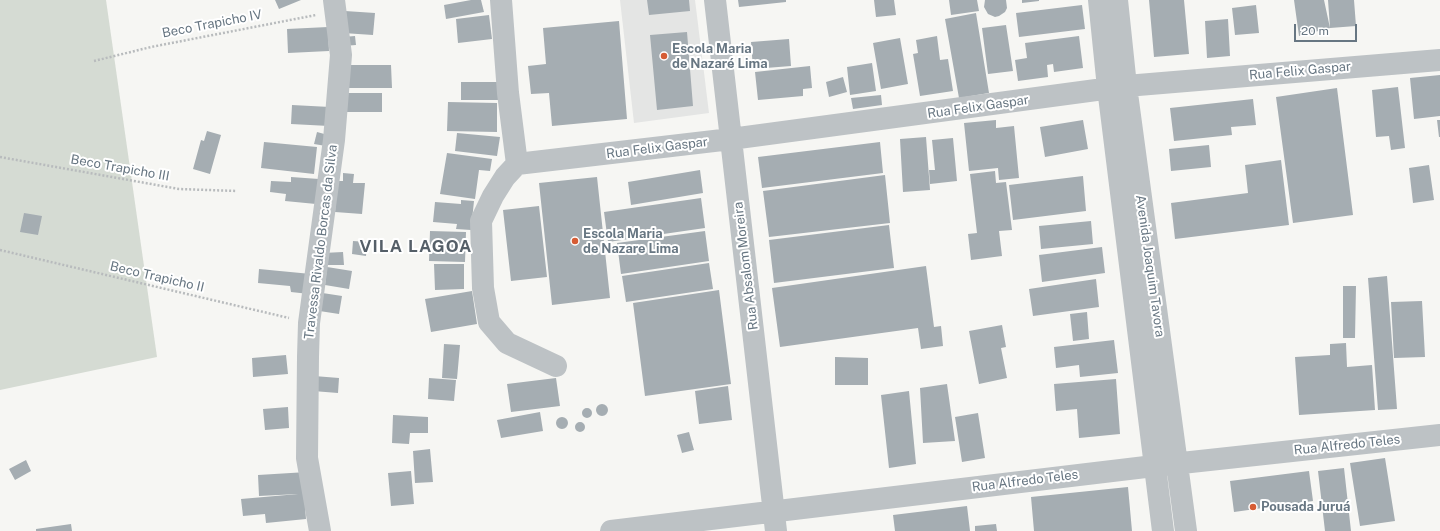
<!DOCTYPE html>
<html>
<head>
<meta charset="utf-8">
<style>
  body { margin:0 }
  #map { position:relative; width:1440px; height:531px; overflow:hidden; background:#f6f6f3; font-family:"Public Sans",sans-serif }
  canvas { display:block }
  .scale { position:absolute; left:1294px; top:24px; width:63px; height:18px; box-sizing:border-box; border:2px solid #677682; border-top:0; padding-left:5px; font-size:12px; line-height:14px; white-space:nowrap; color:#677682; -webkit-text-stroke:3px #fff; paint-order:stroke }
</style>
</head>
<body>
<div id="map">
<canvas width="1440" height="531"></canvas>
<div class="scale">20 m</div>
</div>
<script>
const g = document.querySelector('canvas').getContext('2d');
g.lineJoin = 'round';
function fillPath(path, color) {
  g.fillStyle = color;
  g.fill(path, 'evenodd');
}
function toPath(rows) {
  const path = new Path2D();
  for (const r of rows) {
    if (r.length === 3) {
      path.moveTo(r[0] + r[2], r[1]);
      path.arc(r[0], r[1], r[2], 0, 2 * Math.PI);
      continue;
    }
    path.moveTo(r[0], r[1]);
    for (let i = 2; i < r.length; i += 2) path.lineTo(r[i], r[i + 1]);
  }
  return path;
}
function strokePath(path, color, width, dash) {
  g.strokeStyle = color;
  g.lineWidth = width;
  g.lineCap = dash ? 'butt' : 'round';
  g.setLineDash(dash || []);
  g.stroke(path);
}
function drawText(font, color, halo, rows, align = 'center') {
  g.font = font + ' "Public Sans",sans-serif';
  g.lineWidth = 4;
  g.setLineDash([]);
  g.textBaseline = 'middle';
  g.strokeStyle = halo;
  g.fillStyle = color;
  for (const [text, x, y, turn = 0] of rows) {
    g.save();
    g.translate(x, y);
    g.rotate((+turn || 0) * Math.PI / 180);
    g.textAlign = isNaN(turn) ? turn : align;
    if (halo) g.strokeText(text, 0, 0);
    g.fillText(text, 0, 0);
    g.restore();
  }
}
fillPath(toPath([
  [620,0,695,0,709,113,634,123]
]), '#e4e5e4');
fillPath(toPath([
  [0,0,106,0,157,357,0,390]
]), '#d5dbd3');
fillPath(toPath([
  [275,0,301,0,279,9],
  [471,0,481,0,484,12,446,19,444,5],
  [647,0,689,0,690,11,649,15],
  [738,0,786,0,786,2,739,7],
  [874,0,894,0,896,15,876,17],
  [949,0,977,0,979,11,951,15],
  [985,0,1006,0,1007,8,1005,12,999,16,995,17,988,14,984,7],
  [1022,0,1039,0,1039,1,1022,3],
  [1149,0,1184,0,1189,54,1154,57],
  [1294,0,1324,0,1330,28,1328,0,1354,0,1356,26,1330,28,1299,36],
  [1082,5,1085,29,1019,37,1016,13],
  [1256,5,1259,33,1235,35,1232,8],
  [345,11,375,13,373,35,343,33],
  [976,13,989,93,959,98,945,19],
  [489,15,492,39,458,43,456,19],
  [1228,19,1230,56,1207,58,1205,21],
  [619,21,627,119,552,126,549,93,531,94,528,66,546,64,543,28],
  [1006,25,1013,71,988,74,982,28],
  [328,27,329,51,288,53,287,29],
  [687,32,693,106,657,110,650,35],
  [355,36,356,45,343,46,343,37],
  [937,36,940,60,948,59,953,91,920,96,913,54,918,53,916,40],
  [1079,36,1083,68,1054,72,1053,64,1047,65,1048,77,1018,81,1015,60,1027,58,1025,43],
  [900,38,908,84,881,89,873,43],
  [789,39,791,66,753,69,751,42],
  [872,63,876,91,850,95,847,67],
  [347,65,391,65,392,88,348,88],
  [810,66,812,88,803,89,803,96,758,100,755,72],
  [1440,75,1440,116,1414,119,1410,78],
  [843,77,847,92,829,97,826,82],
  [461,82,500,82,500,100,461,100],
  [1398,87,1405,148,1391,150,1389,136,1376,137,1372,90],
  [1337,88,1353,215,1293,223,1276,97],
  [345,93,382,93,382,112,345,112],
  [881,95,882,105,853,109,851,98],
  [1253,99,1256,125,1231,127,1232,135,1174,141,1170,108],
  [448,102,497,103,497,132,447,131],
  [292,105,330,107,329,126,291,124],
  [996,120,996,128,1014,126,1019,178,999,180,998,168,969,171,964,123],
  [1083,120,1088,149,1045,157,1040,127],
  [1437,120,1440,120,1440,137,1439,137],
  [207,131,221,135,210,174,193,169,201,140,204,141],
  [317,132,328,135,326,146,314,144],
  [457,133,500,137,497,156,455,151],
  [926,137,930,190,903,192,900,139],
  [953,138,957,181,930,184,929,170,935,170,932,140],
  [264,142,317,147,314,174,261,168],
  [880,142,883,173,762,188,758,157],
  [1209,145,1211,167,1171,171,1169,149],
  [447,153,492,159,490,171,479,170,475,199,440,194],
  [1281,160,1289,225,1175,239,1171,203,1248,193,1245,165],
  [1429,165,1434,200,1413,203,1409,168],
  [700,170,703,193,631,205,628,182],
  [995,171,996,183,1006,182,1012,230,999,231,1002,256,971,260,968,234,977,233,970,174],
  [343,173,354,174,353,183,365,183,362,214,335,212,337,181,343,181],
  [885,175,890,223,769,237,763,191],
  [1083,176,1086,211,1013,220,1009,185],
  [291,177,319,179,316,204,285,201,286,194,270,192,271,181,291,182],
  [597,177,610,298,552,305,539,183],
  [701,198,705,228,608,242,604,212],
  [461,200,474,201,471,230,456,229,457,224,433,222,435,202,461,204],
  [539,206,547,277,511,281,503,210],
  [24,213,42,216,38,235,20,232],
  [1091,221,1093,244,1041,249,1039,226],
  [889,225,894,268,774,283,769,240],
  [430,231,466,232,465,262,429,261],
  [705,231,709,261,621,274,617,243],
  [353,241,367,242,366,256,352,254],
  [1102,247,1105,273,1042,282,1039,255],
  [343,252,344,265,323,265,323,253],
  [709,263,713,289,626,302,622,276],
  [434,264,464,264,464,289,435,290],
  [926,266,934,327,941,326,943,346,921,349,918,328,780,347,772,288],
  [327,267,352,271,349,289,325,285],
  [259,269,311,274,309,294,291,292,290,286,258,283],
  [1387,276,1397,409,1378,410,1368,278],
  [1096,279,1099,307,1033,316,1029,289],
  [1343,286,1356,286,1355,338,1343,338],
  [719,290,731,384,645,396,633,303],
  [472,291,477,324,431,332,425,299],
  [316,292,342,296,339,314,313,310],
  [1422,301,1425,357,1394,358,1391,302],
  [1087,312,1089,339,1073,341,1070,314],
  [1002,325,1006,347,1001,348,1007,378,979,384,969,331],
  [1114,340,1118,373,1080,377,1079,365,1056,368,1054,347],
  [1346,343,1347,367,1372,365,1375,410,1299,415,1295,357,1330,355,1330,344],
  [444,344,460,345,457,379,442,378],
  [286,355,288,374,253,377,252,358],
  [835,357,868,358,868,385,835,385],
  [314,376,339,378,338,393,313,391],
  [429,378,456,380,454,401,428,399],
  [556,378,560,406,511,412,507,384],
  [1116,379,1120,434,1079,438,1077,409,1056,411,1054,384],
  [947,384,955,441,923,443,920,388],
  [728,386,732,420,699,424,695,391],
  [909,391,916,464,889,468,881,395],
  [602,410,6],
  [288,407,289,428,265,430,263,409],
  [587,413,5],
  [540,412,543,431,501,438,497,420],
  [978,413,985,458,962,462,955,417],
  [393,415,428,417,428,433,410,433,409,444,392,443],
  [562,423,6],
  [580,427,5],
  [689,432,694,450,682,453,677,435],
  [430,449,433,482,415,483,413,451],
  [1385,458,1395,521,1360,526,1350,463],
  [26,460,31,471,15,480,9,469],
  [1344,468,1351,531,1325,531,1318,471],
  [411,471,414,504,391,506,388,473],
  [1309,471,1313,501,1234,512,1230,481],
  [307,472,304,493,306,519,266,523,265,514,243,516,241,499,298,494,259,496,258,475],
  [1128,487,1132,531,1034,531,1031,497],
  [967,506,970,531,895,531,893,515],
  [71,524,72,531,36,531,36,529],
  [996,524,997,531,975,531,975,526]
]), '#a5adb2');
strokePath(toPath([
  [94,61,151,47,316,15],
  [0,157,179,189,237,191],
  [0,250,289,318]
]), '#b8bbbd', 2.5, [2, 2]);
strokePath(toPath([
  [501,0,508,93,517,164,505,177,493,196,481,221,483,288,489,322,507,343,556,366],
  [715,0,776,531],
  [1099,0,1108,88,1163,531],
  [1117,0,1126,86,1186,531],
  [517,164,731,139,1126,86,1440,60],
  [320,531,307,458,308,357,309,323,334,140,341,55,334,0],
  [611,531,1154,466,1440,435]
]), '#bdc2c5', 22);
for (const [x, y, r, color] of [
  [664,56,4,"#d65c34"],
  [575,241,4,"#d65c34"],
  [1253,507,4,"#d65c34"]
]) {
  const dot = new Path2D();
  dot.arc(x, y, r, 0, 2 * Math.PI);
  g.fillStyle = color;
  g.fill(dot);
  strokePath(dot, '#fff', 1.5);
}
drawText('13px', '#677682', '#fff', [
  ["Beco Trapicho IV",212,24,-11],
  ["Rua Felix Gaspar",1300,71,-5],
  ["Rua Felix Gaspar",978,107,-8],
  ["Rua Felix Gaspar",657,148,-7],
  ["Beco Trapicho III",120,168,10],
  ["Travessa Rivaldo Borcas da Silva",321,242,-83],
  ["Rua Absalom Moreira",746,266,-97],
  ["Avenida Joaquim Tavora",1150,266,82],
  ["Beco Trapicho II",157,277,13],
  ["Rua Alfredo Teles",1347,445,-6],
  ["Rua Alfredo Teles",1025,481,-7]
]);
drawText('bold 13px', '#677682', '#fff', [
  ["Escola Maria",672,49],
  ["de Nazaré Lima",672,64],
  ["Escola Maria",583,234],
  ["de Nazare Lima",583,249],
  ["Pousada Juruá",1261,507]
], 'left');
g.letterSpacing = '1px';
drawText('bold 17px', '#555f68', '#fff', [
  ["VILA LAGOA",416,247]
]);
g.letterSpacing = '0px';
</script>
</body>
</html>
